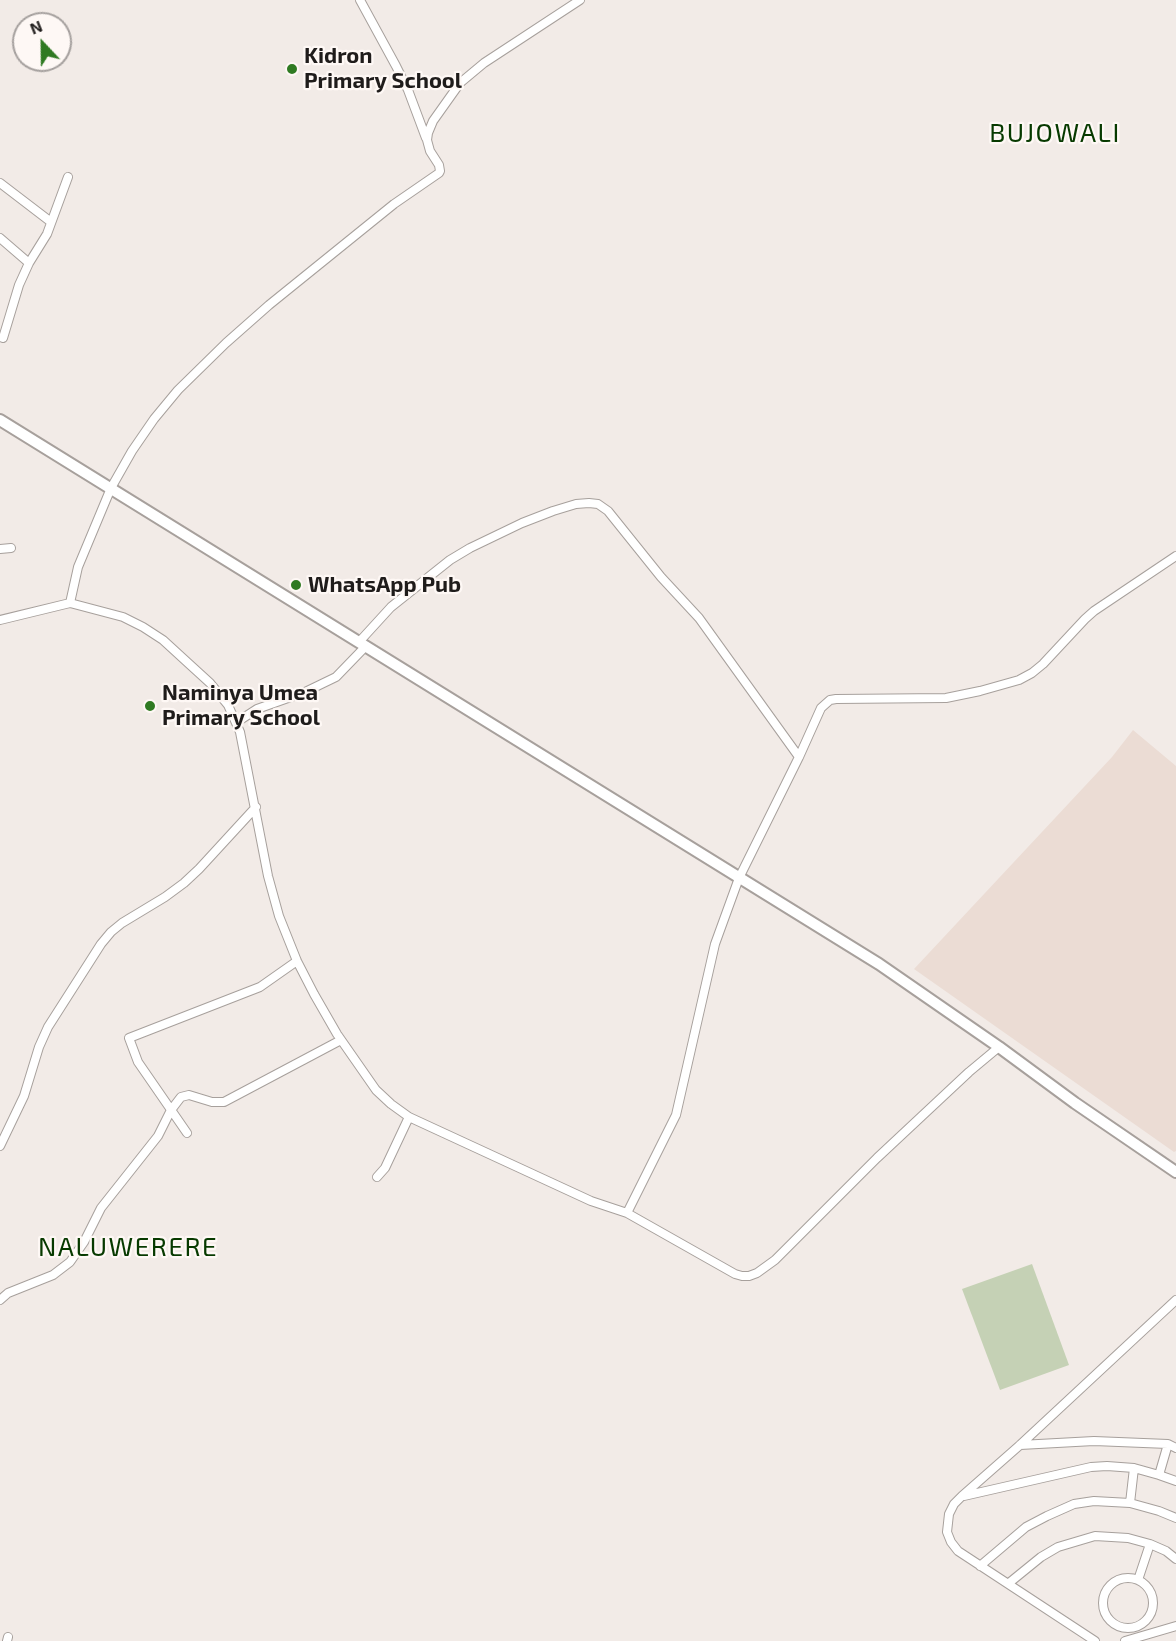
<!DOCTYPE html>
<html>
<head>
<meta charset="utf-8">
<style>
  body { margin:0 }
  #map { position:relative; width:1176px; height:1641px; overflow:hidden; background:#f2ebe7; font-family:"Exo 2",sans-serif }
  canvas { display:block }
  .north { position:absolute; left:12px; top:12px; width:60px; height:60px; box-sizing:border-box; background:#fef8f5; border:2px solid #a5a09e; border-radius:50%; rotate:338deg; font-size:16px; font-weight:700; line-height:24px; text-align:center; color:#1f1c1b }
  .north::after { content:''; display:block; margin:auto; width:21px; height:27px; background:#2f7a22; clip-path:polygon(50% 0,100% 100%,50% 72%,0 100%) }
</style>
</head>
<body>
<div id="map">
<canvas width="1176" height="1641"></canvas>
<div class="north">N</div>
</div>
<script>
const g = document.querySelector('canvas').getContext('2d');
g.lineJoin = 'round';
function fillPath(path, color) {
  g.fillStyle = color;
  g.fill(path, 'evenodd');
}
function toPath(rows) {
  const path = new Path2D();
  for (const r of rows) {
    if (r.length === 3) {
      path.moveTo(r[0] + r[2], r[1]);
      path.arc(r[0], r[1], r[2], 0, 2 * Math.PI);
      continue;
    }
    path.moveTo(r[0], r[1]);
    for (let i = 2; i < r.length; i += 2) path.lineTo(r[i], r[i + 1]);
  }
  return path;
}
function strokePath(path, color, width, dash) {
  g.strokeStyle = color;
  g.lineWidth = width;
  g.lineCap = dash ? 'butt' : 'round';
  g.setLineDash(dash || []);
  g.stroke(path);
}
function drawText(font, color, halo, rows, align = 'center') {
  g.font = font + ' "Exo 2",sans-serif';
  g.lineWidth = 4.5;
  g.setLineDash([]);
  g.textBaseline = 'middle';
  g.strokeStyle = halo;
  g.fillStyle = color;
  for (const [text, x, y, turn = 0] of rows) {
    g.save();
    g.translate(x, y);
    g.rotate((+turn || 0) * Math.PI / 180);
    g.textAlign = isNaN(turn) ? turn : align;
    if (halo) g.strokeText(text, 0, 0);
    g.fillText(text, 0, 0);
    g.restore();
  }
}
fillPath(toPath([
  [1133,730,1176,766,1176,1151,1174,1152,914,969,1112,757]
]), '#ebdcd4');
fillPath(toPath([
  [1032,1264,1069,1365,1000,1390,962,1289]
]), '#c5d1b5');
const street = toPath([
  [360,0,396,66,408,90,426,138],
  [0,183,51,222],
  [0,238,29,263],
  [3,338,19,285,29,263,47,234,68,177],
  [0,549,11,548],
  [70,603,123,617,143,627,163,640,187,662,210,683,228,705,240,732,268,876,279,916,297,961,314,994,337,1034,376,1090,391,1104,409,1117,591,1201,627,1213,735,1274,742,1276,749,1276,757,1273,775,1260,877,1158,969,1072,999,1047],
  [0,620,70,603,78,567,111,488,132,451,154,419,178,390,226,343,269,305,394,204,439,173,440,171,439,165,430,151,427,140,428,133,433,121,460,83,484,63,580,0],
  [359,642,391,607,450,560,470,548,522,523,553,511,576,504,589,503,598,504,608,511,661,577,699,618,799,757],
  [237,722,257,709,305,692,336,677,366,646],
  [187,1133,138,1062,129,1038,260,987,297,961],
  [0,1146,24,1096,39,1047,48,1027,101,944,111,932,122,923,165,897,184,883,199,869,256,807],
  [377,1177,385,1168,409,1117],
  [627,1213,676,1115,715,944,739,878,799,757,821,708,830,700,836,699,946,698,980,691,1019,680,1032,673,1043,664,1085,619,1094,611,1176,556],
  [0,1300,8,1293,53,1275,70,1262,84,1242,101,1208,158,1136,171,1110,181,1097,189,1095,212,1102,224,1102,341,1040],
  [1020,1445,1094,1441,1168,1444,1176,1448],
  [1159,1475,1168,1444],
  [964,1496,1091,1467,1107,1466,1134,1468,1159,1475,1176,1481],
  [1130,1503,1134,1468],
  [980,1566,1026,1527,1047,1516,1074,1504,1094,1501,1130,1503,1159,1511,1176,1518],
  [1128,1603,25],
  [1138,1580,1150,1544],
  [1009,1583,1041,1557,1058,1547,1095,1536,1128,1538,1150,1544,1166,1551,1176,1559],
  [7,1641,8,1637],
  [1095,1641,958,1551,951,1542,947,1532,949,1514,954,1504,962,1496,1020,1445,1176,1300],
  [1125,1641,1176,1626]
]);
const secondary = toPath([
  [0,420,879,964,999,1047,1075,1103,1176,1172]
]);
strokePath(street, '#a7a09c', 10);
strokePath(secondary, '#a7a09c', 14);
strokePath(street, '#fff', 8);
strokePath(secondary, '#fff', 10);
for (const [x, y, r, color] of [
  [292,69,6,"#2f7a22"],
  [296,585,6,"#2f7a22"],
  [150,706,6,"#2f7a22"]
]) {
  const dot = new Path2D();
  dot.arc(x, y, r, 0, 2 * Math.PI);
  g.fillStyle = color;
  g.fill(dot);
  strokePath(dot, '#fef8f5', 2);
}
drawText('bold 22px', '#1f1c1b', '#fef8f5', [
  ["Kidron",304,56],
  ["Primary School",304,81],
  ["WhatsApp Pub",308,585],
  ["Naminya Umea",162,693],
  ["Primary School",162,718]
], 'left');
g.letterSpacing = '1.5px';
drawText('26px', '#073a00', '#fef8f5', [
  ["BUJOWALI",1055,133],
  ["NALUWERERE",128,1247]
]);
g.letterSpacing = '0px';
</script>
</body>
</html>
